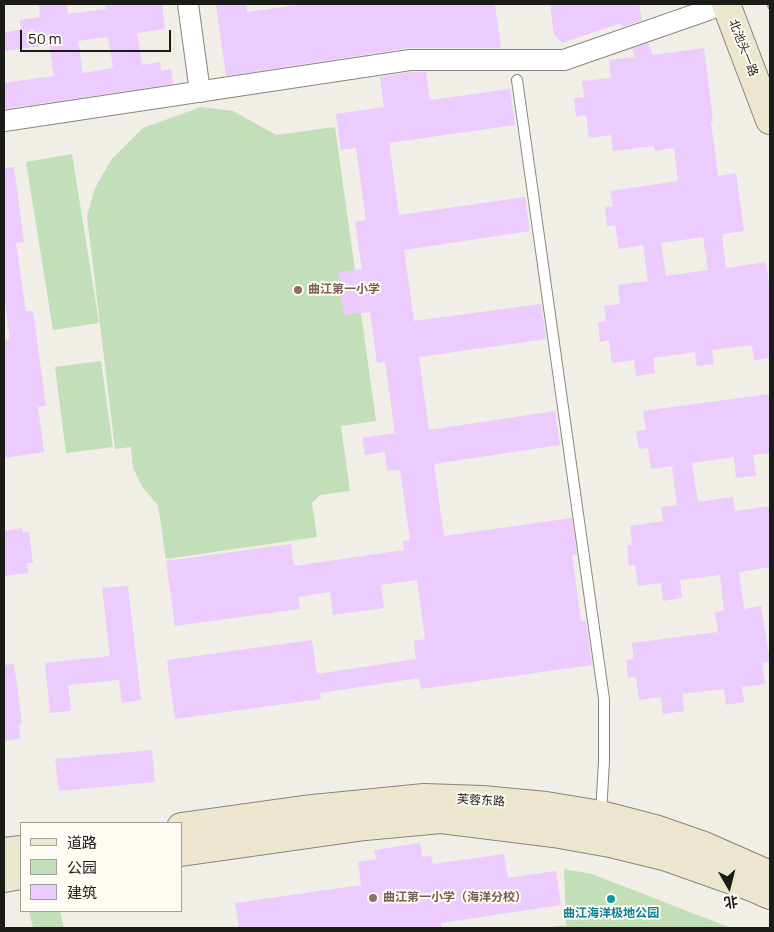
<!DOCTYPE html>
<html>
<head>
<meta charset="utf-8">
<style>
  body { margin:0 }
  #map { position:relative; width:774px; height:932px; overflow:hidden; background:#f0eee6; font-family:Manrope,"Noto Sans SC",sans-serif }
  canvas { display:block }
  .frame { position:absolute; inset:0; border:5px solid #1b1b18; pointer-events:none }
  .legend { position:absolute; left:20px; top:822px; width:162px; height:90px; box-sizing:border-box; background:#fdfbf3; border:1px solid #a3a19b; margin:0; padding:6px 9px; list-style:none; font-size:15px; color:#1b1b18 }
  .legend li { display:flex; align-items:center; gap:10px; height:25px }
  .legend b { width:25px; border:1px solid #a3a19b }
  .north { position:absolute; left:704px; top:862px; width:50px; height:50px; -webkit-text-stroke:4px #fdfbf3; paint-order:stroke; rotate:172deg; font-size:14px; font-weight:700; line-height:20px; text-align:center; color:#1b1b18 }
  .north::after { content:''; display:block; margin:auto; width:18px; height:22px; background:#1b1b18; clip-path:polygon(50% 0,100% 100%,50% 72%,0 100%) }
  .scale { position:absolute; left:20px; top:30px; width:151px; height:22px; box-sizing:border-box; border:2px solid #1b1b18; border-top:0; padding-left:6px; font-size:15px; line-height:18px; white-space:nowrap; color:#1b1b18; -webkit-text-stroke:4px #fdfbf3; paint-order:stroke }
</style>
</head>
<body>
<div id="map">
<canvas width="774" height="932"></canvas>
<div class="frame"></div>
<ul class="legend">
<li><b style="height:6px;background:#ede6ce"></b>道路</li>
<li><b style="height:14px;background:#c3dfba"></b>公园</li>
<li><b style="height:14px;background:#eccbfe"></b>建筑</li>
</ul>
<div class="north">北</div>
<div class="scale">50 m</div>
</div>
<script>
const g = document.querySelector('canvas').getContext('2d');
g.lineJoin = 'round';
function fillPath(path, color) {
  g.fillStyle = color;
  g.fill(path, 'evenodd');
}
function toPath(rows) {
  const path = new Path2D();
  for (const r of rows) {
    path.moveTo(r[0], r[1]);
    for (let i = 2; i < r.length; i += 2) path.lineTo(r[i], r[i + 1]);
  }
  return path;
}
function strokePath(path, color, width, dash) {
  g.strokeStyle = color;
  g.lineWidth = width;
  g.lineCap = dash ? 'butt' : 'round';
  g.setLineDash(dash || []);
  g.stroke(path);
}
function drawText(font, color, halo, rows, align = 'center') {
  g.font = font + ' Manrope,"Noto Sans SC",sans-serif';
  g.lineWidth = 4;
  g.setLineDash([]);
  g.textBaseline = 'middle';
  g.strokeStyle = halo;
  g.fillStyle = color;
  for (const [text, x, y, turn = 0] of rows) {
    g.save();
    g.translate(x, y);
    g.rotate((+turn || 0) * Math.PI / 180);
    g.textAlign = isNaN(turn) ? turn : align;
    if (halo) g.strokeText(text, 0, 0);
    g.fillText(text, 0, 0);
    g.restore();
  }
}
fillPath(toPath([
  [201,107,233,111,276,135,335,127,376,421,341,426,350,491,320,495,312,503,317,537,166,559,158,505,143,488,133,468,131,447,115,449,87,216,95,188,111,160,143,128],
  [72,154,99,323,53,330,26,162],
  [101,361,113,447,66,453,55,367],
  [564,869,592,874,731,928,543,928,566,925],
  [29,911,60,911,64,928,33,928]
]), '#c3dfba');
fillPath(toPath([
  [39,4,67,4,68,14,106,9,105,4,162,4,165,29,137,33,142,65,160,62,161,71,171,69,173,84,4,109,4,83,54,76,49,45,4,51,4,33,21,29,20,20,40,17],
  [108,37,113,68,83,73,78,41],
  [216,4,246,4,247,12,305,4,495,4,501,48,408,48,226,76],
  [550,4,639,4,642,20,623,27,621,23,562,43,554,35],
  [648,43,653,55,704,48,713,122,711,122,718,176,736,173,744,231,722,234,726,268,766,262,770,292,770,358,754,360,752,345,712,350,714,364,697,366,695,352,653,358,655,373,636,376,634,360,612,363,609,340,600,342,598,322,606,321,604,306,620,304,618,285,648,281,643,245,619,249,615,225,607,226,605,207,613,206,610,191,678,181,674,148,655,151,654,146,613,151,611,135,589,138,586,115,576,117,574,98,584,97,582,81,611,78,609,60,635,57,632,49],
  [703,237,708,270,666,276,661,243],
  [411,72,426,72,430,100,510,89,515,125,389,143,399,215,525,197,530,231,404,250,414,321,541,304,546,339,419,357,429,430,555,411,560,445,434,464,444,536,572,518,577,554,572,555,581,621,586,621,592,665,421,689,419,678,320,693,321,699,175,719,167,660,312,640,317,674,416,659,414,641,425,639,417,580,381,585,384,608,333,615,330,592,298,597,300,609,175,626,166,561,291,544,294,566,404,550,403,541,410,540,400,470,387,471,385,452,365,455,362,438,395,433,385,362,377,363,370,312,344,315,338,272,362,269,355,222,366,220,356,148,341,150,336,114,384,107,380,77],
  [14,167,24,242,16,243,26,311,33,311,46,406,38,407,44,452,4,458,4,340,10,339,4,295,4,168],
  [770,394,770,453,753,455,756,476,736,478,734,457,692,463,698,502,733,497,735,511,770,506,770,567,739,572,744,609,761,606,770,662,762,663,765,684,742,687,744,702,726,705,724,689,682,694,684,711,663,714,661,697,639,700,636,677,628,678,626,660,634,659,632,643,718,632,715,612,724,611,720,575,680,580,682,598,663,601,661,583,638,586,635,565,629,566,627,546,632,545,630,526,663,521,661,507,677,505,672,466,651,469,648,448,639,449,636,431,646,430,643,411],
  [22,528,23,533,29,532,33,563,27,563,28,573,4,576,4,531],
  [128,586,141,700,122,703,119,680,68,685,71,711,50,713,45,663,110,656,102,588],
  [14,664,22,724,19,725,20,739,4,741,4,665],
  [152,750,155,782,59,791,55,759],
  [420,843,422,857,431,856,433,864,504,854,508,878,556,871,561,905,441,923,442,928,239,928,235,903,361,885,358,862,376,859,374,850]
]), '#eccbfe');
const lane = toPath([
  [517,80,604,699,604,761,601,814]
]);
const street = toPath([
  [188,4,200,92],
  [4,121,410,60,564,60,708,10,722,4]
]);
const secondary = toPath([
  [726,4,770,120],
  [181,827,303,810,424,798,482,800,546,806,601,815,655,829,704,846,770,875],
  [4,852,21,850],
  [181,852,365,826,441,819,554,833,610,843,667,857,752,887,770,895],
  [4,878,21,875]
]);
strokePath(lane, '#87857d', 12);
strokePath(street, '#87857d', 22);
strokePath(secondary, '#87857d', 30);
strokePath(toPath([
  [768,4,770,10]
]), '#95948e', 3, [5, 2.5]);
strokePath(lane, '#fff', 10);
strokePath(street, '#fff', 20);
strokePath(secondary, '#ede6ce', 28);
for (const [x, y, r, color] of [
  [298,290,5,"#8d6e63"],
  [373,898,5,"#8d6e63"],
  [611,899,5,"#0f9aa8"]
]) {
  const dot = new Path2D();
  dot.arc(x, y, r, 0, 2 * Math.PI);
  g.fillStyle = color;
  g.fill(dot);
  strokePath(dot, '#fdfbf3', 2);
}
drawText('12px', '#1b1b18', '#fdfbf3', [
  ["北池头一路",743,48,69],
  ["芙蓉东路",481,801,3]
]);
drawText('bold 12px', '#785e54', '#fdfbf3', [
  ["曲江第一小学",308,290],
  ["曲江第一小学（海洋分校）",383,898]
], 'left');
drawText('bold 12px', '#0d838f', '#fdfbf3', [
  ["曲江海洋极地公园",611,914]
]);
</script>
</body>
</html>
